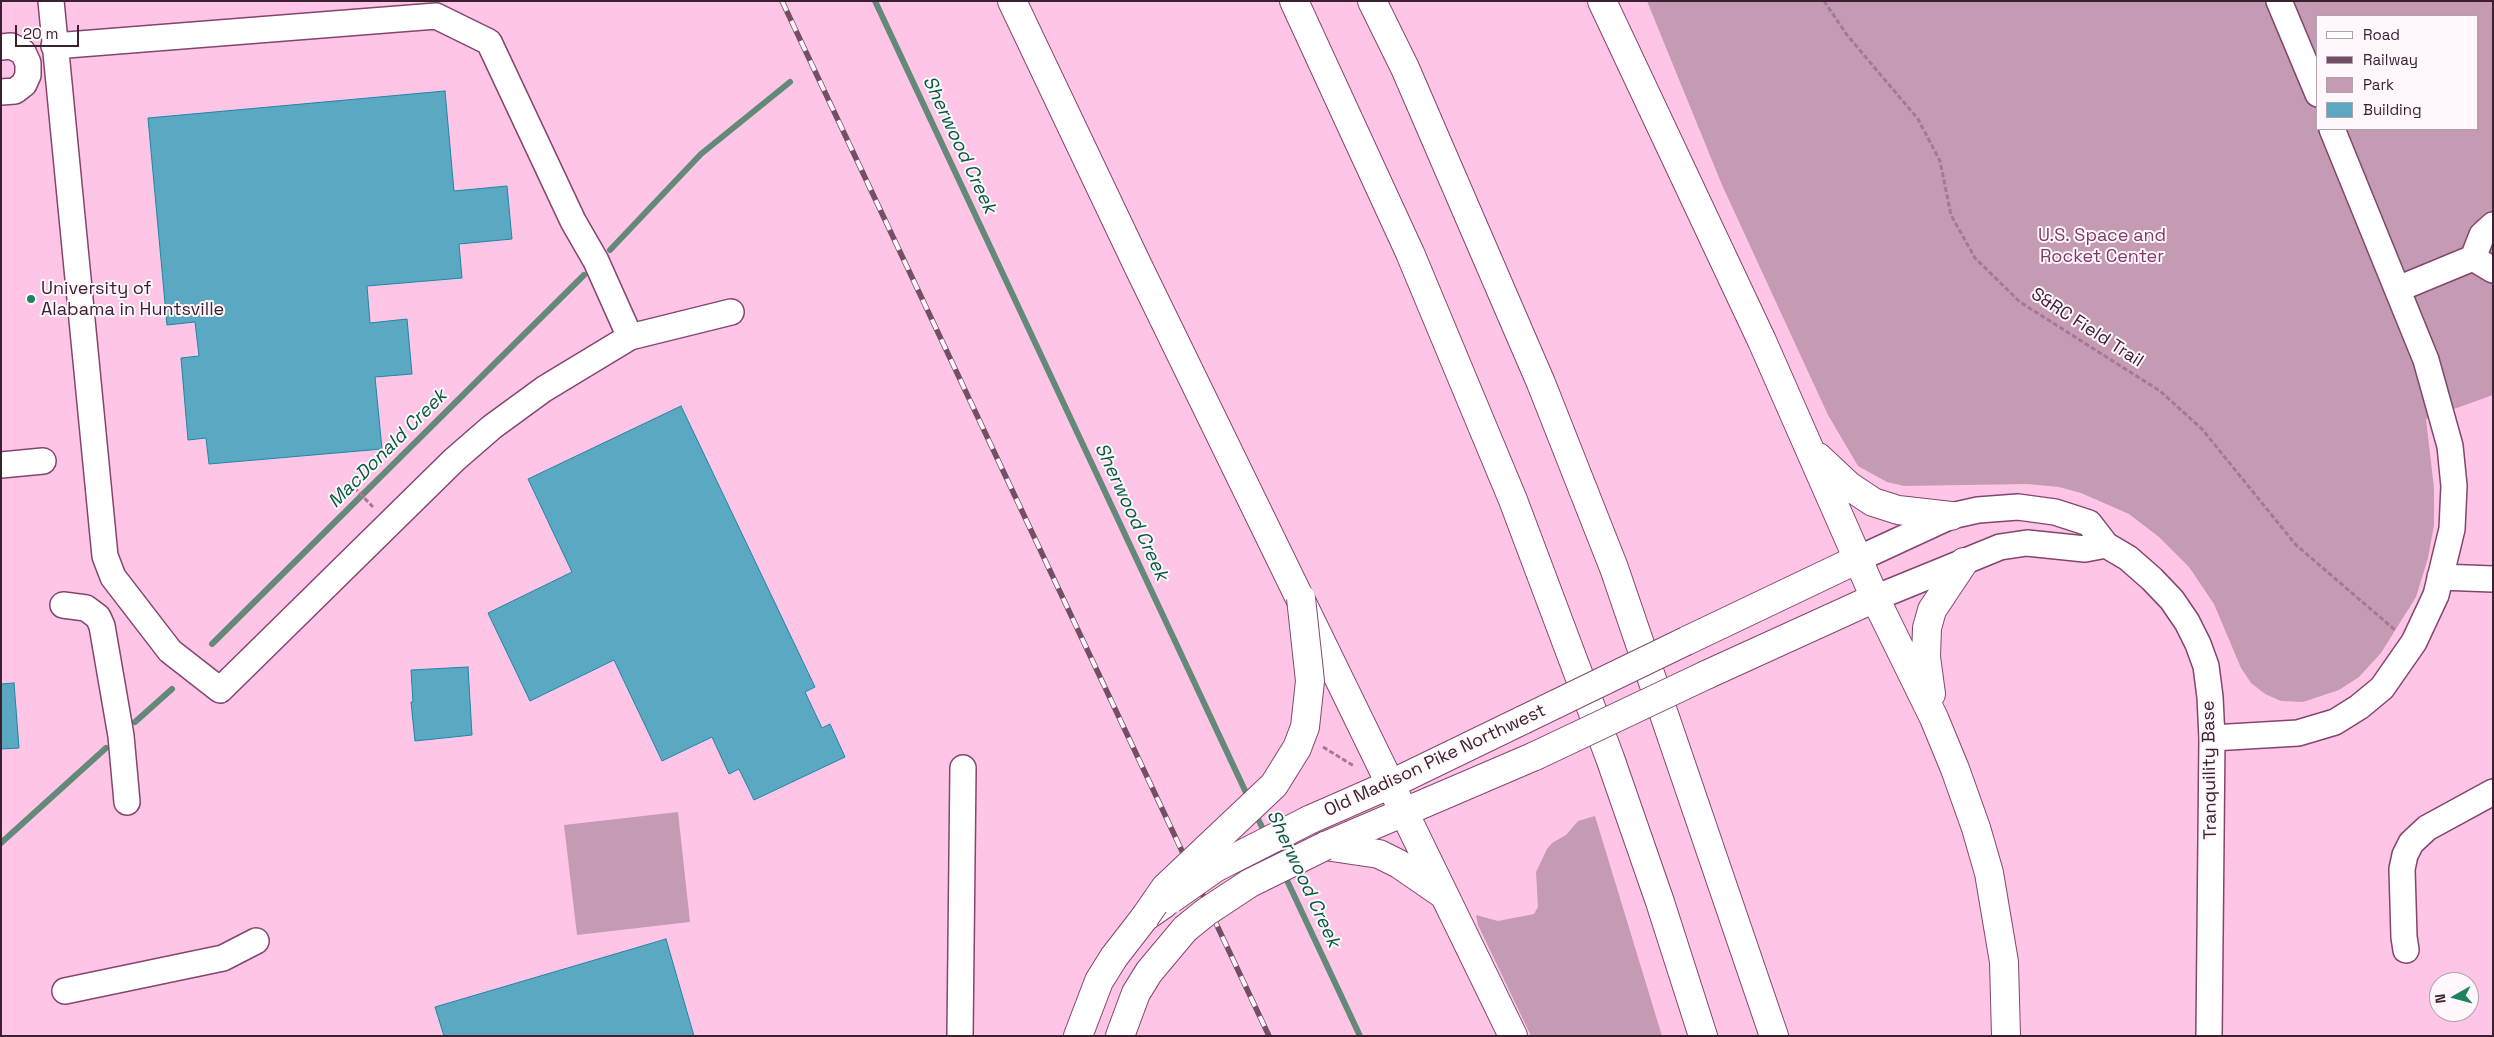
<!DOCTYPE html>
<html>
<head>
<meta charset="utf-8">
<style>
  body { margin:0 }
  #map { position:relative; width:2494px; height:1037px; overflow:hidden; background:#ffc5e7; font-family:"Space Grotesk",sans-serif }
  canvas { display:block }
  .frame { position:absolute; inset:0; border:2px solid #3b2031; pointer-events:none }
  .legend { position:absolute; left:2316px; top:15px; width:162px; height:115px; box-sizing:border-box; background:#fff7fc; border:1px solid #b1a1ab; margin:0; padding:6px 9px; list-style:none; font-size:15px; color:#3b2031 }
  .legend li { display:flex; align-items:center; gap:10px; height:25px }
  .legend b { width:25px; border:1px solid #b1a1ab }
  .north { position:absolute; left:2429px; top:972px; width:50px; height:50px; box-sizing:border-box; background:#fff7fc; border:1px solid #b1a1ab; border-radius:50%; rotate:263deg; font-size:14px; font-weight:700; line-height:20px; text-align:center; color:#3b2031 }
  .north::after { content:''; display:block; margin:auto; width:18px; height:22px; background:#1f835d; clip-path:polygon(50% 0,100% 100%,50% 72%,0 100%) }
  .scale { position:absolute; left:15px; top:25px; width:64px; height:22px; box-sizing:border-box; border:2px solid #3b2031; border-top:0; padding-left:6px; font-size:15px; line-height:18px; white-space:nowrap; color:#3b2031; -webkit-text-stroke:4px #fff7fc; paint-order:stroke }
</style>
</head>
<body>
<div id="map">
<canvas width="2494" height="1037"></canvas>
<div class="frame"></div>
<ul class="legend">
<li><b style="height:6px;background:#fff"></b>Road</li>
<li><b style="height:6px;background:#734f65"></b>Railway</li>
<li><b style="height:14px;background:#c49bb3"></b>Park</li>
<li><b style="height:14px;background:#5ba8c2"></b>Building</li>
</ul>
<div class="north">N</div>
<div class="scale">20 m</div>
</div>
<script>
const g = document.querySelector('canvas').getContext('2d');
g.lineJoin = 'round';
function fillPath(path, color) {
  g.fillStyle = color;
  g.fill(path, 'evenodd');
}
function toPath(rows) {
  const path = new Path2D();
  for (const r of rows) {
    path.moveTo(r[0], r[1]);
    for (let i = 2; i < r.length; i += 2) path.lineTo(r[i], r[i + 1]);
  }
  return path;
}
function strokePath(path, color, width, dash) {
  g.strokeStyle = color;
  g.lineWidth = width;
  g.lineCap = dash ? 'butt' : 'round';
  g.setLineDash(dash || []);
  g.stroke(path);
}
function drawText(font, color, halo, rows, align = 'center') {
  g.font = font + ' "Space Grotesk",sans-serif';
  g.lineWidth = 4;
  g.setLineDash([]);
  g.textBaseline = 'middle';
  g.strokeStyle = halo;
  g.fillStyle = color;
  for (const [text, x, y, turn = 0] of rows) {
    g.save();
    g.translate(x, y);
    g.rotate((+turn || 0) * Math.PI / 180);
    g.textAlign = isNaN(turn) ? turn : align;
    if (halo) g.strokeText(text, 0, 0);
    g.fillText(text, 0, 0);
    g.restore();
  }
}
fillPath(toPath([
  [1647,1,2493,1,2493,395,2426,419,2434,488,2434,525,2428,558,2416,597,2381,653,2359,677,2339,690,2303,702,2281,701,2265,694,2251,683,2241,668,2214,604,2189,567,2159,537,2129,514,2081,493,2059,487,2027,484,1904,486,1887,482,1858,466,1828,415,1722,185],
  [2318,16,2478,16,2478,129,2318,129],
  [678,812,690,922,577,935,564,825],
  [1595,816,1662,1036,1531,1036,1478,925,1476,915,1498,921,1534,914,1538,907,1536,872,1547,849,1552,843,1566,835,1578,821]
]), '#c49bb3');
strokePath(toPath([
  [875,1,1249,799],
  [610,250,701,154,790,82],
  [212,644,584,275],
  [135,722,172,689],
  [1255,813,1266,835],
  [1,843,106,748],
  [1284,874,1360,1036]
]), '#638a78', 6);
const building = toPath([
  [445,91,454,191,507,186,512,239,459,244,462,278,367,286,370,323,407,319,412,374,375,377,382,449,209,464,206,438,188,440,181,358,199,356,195,322,167,325,148,118,445,91],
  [681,406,815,687,805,692,822,728,830,724,845,757,754,800,739,769,729,774,712,737,662,761,614,660,530,701,488,613,572,572,528,479,681,406],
  [468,667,472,735,415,741,411,702,413,702,411,670,468,667],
  [14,683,19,748,1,749,1,684,14,683],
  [666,939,694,1036,444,1036,435,1007,666,939]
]);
fillPath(building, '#5ba8c2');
strokePath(building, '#1d86a4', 1);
const minor = toPath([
  [51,1,105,556,113,577,170,651,220,690,454,460,492,427,544,389,630,337,731,312],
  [2279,1,2318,94],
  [54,46,436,16,489,42,573,221,596,261,630,337],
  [1,47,11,46,23,52,28,63,28,75,24,84,15,91,1,92],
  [2473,258,2493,270],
  [2398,289,2473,258,2482,235,2493,225],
  [1,465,43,461],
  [1858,559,1951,516,1978,510,2018,507,2055,512,2089,523,2106,545,2128,558,2152,579,2172,600,2187,622,2198,644,2206,666,2210,697,2212,738,2209,1036],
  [2440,577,2493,579],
  [1875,598,2000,547,2027,543,2085,549,2106,545],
  [63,605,86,608,98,617,102,626,121,736,127,802],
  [2212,738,2298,733,2335,722,2359,707,2382,688,2414,642,2436,595,2452,529,2454,486,2450,446,2426,360,2332,129],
  [2406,950,2404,937,2402,869,2405,855,2411,843,2427,828,2493,792],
  [65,991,223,958,256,941],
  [960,1036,963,768]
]);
const major = toPath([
  [1686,641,1858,559],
  [1706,675,1875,598],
  [1309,820,1391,784,1523,720],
  [1325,846,1535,756],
  [1078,1036,1099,981,1114,957,1145,917,1164,904],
  [1120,1036,1136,993,1149,972,1185,929]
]);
const highway = toPath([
  [1012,1,1138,266,1513,1036],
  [1294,1,1410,253,1513,500,1610,758,1660,902,1703,1036],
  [1372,1,1405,68,1541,383,1614,568,1774,1036],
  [1602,1,1762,341,1875,598,1934,718,1955,769,1976,828,1989,873,2004,962,2006,1036],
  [1818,457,1849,486,1873,502,1898,510,1951,516],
  [1931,694,1926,657,1927,628,1932,610,1964,562],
  [1325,846,1379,854,1399,864,1441,893]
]);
strokePath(minor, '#84456d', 28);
strokePath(major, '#84456d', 30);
strokePath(highway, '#84456d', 30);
strokePath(toPath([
  [1824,1,1847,35,1918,119,1940,161,1951,215,1975,258,2020,302,2160,391,2202,429,2296,545,2395,630],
  [349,482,373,507],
  [1323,747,1354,766]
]), '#a57994', 3, [5, 2.5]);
strokePath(minor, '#fff', 25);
strokePath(major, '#fff', 28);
strokePath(highway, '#fff', 28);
const rail = toPath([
  [782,1,1269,1036]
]);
strokePath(rail, '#734f65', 5.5);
strokePath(rail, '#fff7fc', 4, [11]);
const majorBridge = toPath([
  [1523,720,1686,641],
  [1535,756,1706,675],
  [1171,899,1215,868,1309,820],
  [1185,929,1206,912,1250,883,1325,846]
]);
const highwayBridge = toPath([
  [1145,917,1165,888,1274,785,1297,748,1305,727,1310,681,1301,598]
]);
strokePath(majorBridge, '#84456d', 30, []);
strokePath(highwayBridge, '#84456d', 30, []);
strokePath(majorBridge, '#fff', 28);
strokePath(highwayBridge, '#fff', 28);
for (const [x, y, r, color] of [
  [31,299,5,"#1f835d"]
]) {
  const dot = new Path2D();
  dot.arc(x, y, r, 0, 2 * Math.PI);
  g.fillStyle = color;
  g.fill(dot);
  strokePath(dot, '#fff7fc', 2);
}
drawText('18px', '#7e3766', '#fff7fc', [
  ["U.S. Space and",2102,236],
  ["Rocket Center",2102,257]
]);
drawText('18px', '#3b2031', '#fff7fc', [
  ["University of",41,289],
  ["Alabama in Huntsville",41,310]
], 'left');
drawText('18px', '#3b2031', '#fff7fc', [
  ["S&RC Field Trail",2087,328,33],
  ["Old Madison Pike Northwest",1435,761,-25],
  ["Tranquility Base",2210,770,-91]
]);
drawText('italic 19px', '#005b3d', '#fff7fc', [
  ["Sherwood Creek",959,145,65],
  ["MacDonald Creek",388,449,-45],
  ["Sherwood Creek",1131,512,65],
  ["Sherwood Creek",1303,879,65]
]);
</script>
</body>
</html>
